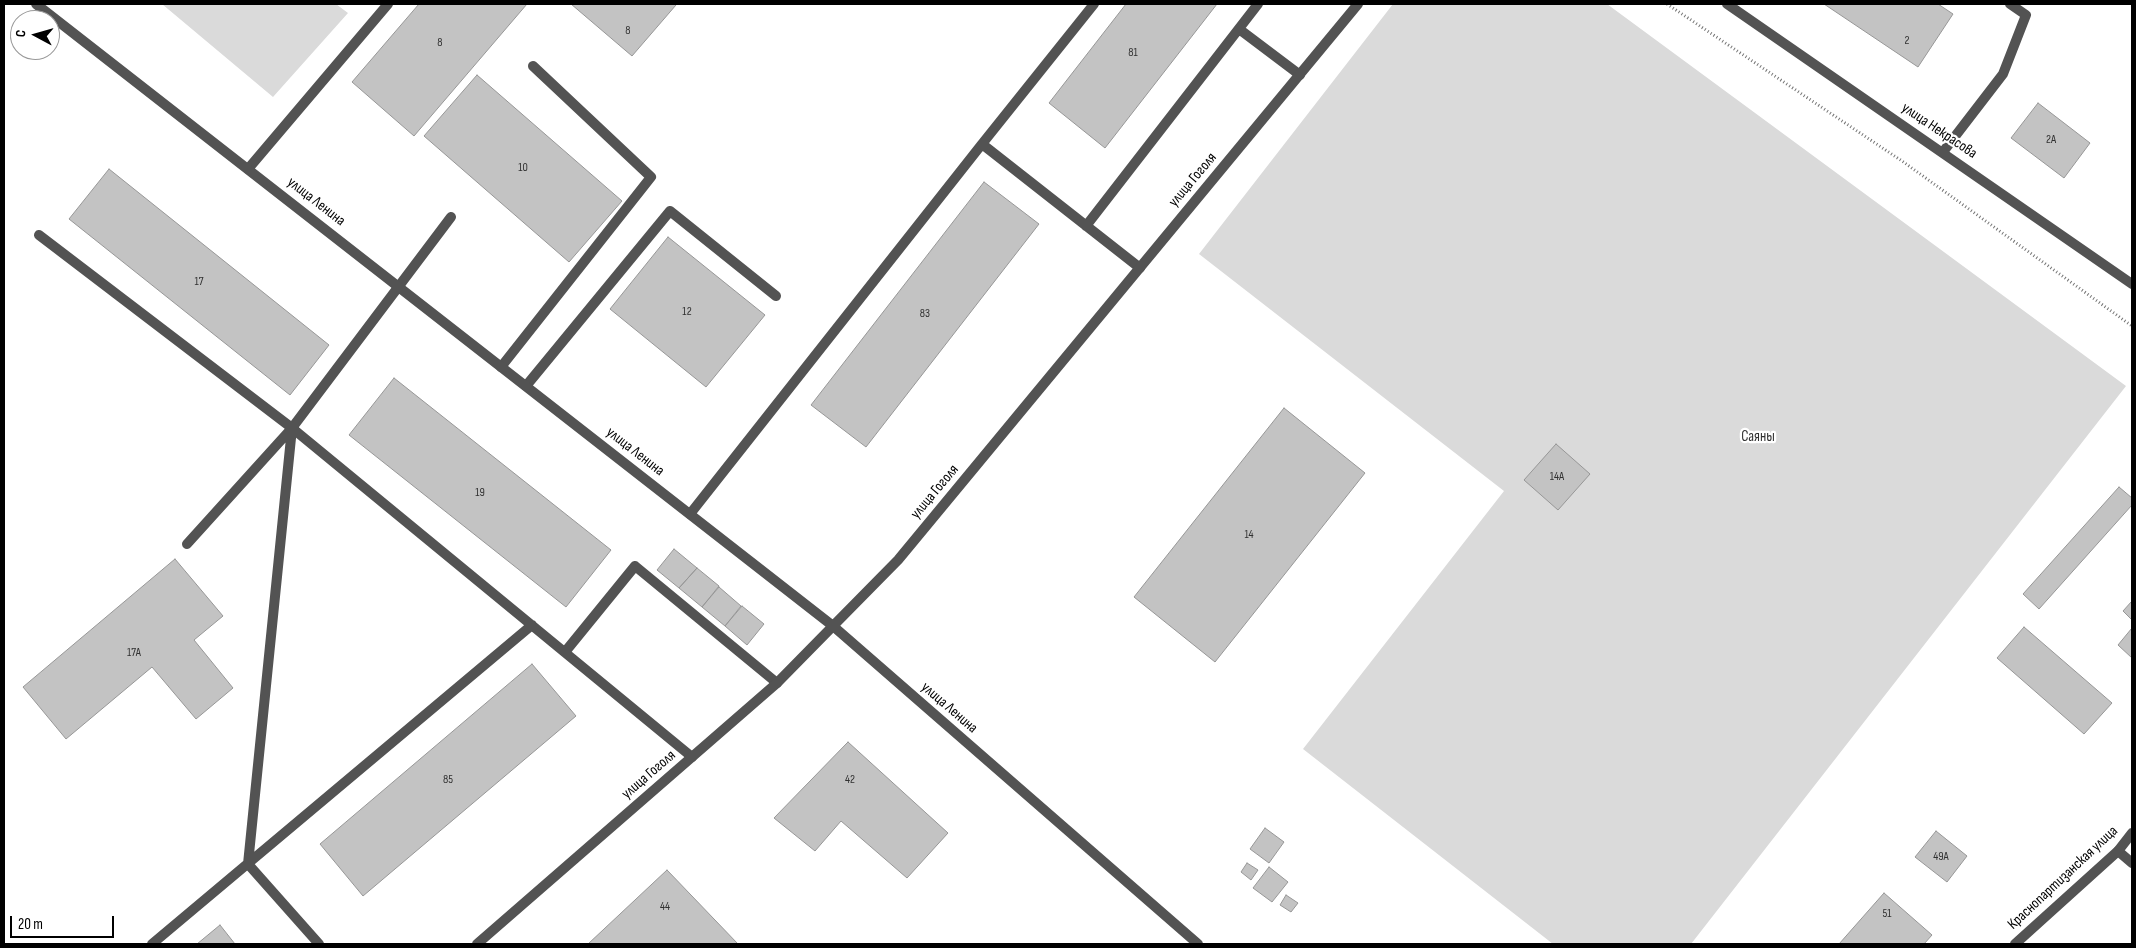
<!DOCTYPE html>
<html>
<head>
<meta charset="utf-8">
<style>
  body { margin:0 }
  #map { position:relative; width:2136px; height:948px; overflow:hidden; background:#fff; font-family:"Sofia Sans Condensed",sans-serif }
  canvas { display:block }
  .frame { position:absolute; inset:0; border:5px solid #000; pointer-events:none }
  .north { position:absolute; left:10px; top:10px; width:50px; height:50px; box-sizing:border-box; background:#fff; border:1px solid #999; border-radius:50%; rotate:276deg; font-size:14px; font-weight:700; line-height:20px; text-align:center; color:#000 }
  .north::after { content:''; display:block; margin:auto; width:18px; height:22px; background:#000; clip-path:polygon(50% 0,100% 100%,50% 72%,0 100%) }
  .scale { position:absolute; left:10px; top:916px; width:104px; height:22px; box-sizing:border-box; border:2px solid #000; border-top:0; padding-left:6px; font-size:15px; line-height:18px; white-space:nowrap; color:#000; -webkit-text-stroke:4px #fff; paint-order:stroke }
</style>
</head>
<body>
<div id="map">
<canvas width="2136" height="948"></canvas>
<div class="frame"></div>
<div class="north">С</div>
<div class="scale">20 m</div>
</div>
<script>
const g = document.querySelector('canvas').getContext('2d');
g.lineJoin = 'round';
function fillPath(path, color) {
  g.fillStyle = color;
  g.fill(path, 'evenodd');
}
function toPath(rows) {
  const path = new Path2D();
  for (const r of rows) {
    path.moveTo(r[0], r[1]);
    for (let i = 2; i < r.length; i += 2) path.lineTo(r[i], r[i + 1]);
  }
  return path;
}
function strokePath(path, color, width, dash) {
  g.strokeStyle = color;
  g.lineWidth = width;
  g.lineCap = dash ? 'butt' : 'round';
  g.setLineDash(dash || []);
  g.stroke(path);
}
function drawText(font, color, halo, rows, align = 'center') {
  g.font = font + ' "Sofia Sans Condensed",sans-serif';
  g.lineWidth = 4.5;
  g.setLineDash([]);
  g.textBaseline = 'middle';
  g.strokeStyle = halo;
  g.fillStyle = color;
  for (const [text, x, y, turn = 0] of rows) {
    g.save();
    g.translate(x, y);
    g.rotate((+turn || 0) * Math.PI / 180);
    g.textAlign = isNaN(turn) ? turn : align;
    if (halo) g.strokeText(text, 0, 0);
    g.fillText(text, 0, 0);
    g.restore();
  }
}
fillPath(toPath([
  [162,4,336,4,348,13,273,97],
  [1393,4,1607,4,2126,386,1691,944,1553,944,1303,749,1504,491,1199,254]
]), '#dadada');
const building = toPath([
  [419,4,527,4,414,136,352,82,419,4],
  [571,4,674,4,676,5,632,56,571,4],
  [1126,4,1217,4,1105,148,1049,103,1126,4],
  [1824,4,1938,4,1953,14,1918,67,1824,4],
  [477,75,622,201,569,262,424,136,477,75],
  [2038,103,2090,143,2064,178,2011,138,2038,103],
  [109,169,329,345,290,395,69,219,109,169],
  [984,182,1039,224,866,447,811,405,984,182],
  [668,237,765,315,706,387,610,309,668,237],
  [394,378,611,550,566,607,349,435,394,378],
  [1284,408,1365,473,1215,662,1134,597,1284,408],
  [1556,444,1590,474,1558,510,1524,480,1556,444],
  [2119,487,2132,498,2132,505,2039,609,2023,594,2119,487],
  [674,549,697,568,679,588,657,570,674,549],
  [175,559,223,616,194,640,233,688,196,719,152,667,66,739,23,687,175,559],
  [697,568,719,586,702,607,679,588,697,568],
  [719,587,741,606,725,626,702,607,719,587],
  [2132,601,2132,620,2123,611,2132,601],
  [742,606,764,624,747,645,725,626,742,606],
  [2024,627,2112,703,2084,734,1997,658,2024,627],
  [2132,628,2132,658,2118,645,2132,628],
  [532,664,576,716,363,896,320,844,532,664],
  [848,742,948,833,907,878,841,821,815,851,774,818,848,742],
  [1265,828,1284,842,1269,863,1250,849,1265,828],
  [1936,831,1967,856,1947,882,1915,857,1936,831],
  [1247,863,1258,870,1251,880,1241,872,1247,863],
  [1269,867,1288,882,1272,902,1253,888,1269,867],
  [667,870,738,944,588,944,667,870],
  [1884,893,1932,935,1924,944,1839,944,1884,893],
  [1286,895,1298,903,1291,912,1280,905,1286,895],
  [220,925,235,944,197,944,220,925]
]);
fillPath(building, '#c3c3c3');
strokePath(building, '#979797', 1);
strokePath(toPath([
  [1667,4,1902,161,2132,326]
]), '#757575', 3, [1, 2.5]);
strokePath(toPath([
  [1094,4,982,144,1140,268],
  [1239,29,1300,75],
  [1943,152,2003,74,2026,15,2010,4],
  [248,169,388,4],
  [451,217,292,428,692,757],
  [1086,226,1258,4],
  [39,235,292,428],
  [501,367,651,177,533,66],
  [526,386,670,211,776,296],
  [292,428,248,864,319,944],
  [690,514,982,144],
  [187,544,292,428],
  [565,652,635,566,777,683],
  [152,944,532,625]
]), '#535353', 10);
strokePath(toPath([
  [2118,851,2132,863],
  [477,944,777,683,833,626]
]), '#535353', 10);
strokePath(toPath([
  [36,4,833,626,1198,944],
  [1727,4,2132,284],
  [833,626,898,560,1358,4],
  [2015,944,2118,851,2132,833]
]), '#535353', 10);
drawText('12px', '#313131', null, [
  ["8",628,31],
  ["2",1907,41],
  ["8",440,43],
  ["81",1133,53],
  ["2А",2051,140],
  ["10",523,168],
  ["17",199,282],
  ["12",687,312],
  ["83",925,314],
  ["14А",1557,477],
  ["19",480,493],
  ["14",1249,535],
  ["17А",134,653],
  ["85",448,780],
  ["42",850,780],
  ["49А",1941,857],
  ["44",665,907],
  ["51",1887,914]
]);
drawText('15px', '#000', '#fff', [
  ["улица Некрасова",1939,131,34],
  ["улица Гоголя",1193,180,-50],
  ["улица Ленина",316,202,38],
  ["улица Ленина",635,452,38],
  ["улица Гоголя",935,492,-50],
  ["улица Ленина",949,708,41],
  ["улица Гоголя",649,775,-41],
  ["Краснопартизанская улица",2063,878,-43]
]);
drawText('15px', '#313131', '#fff', [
  ["Саяны",1758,437]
]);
</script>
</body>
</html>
